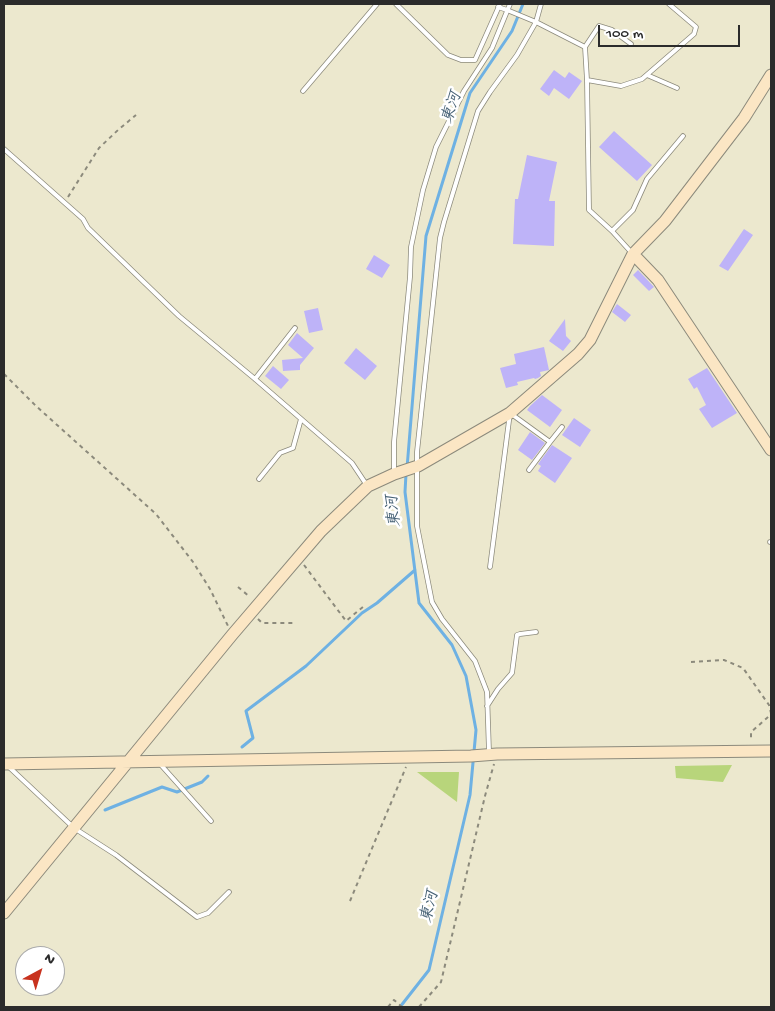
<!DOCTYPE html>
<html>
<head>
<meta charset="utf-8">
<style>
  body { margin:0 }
  #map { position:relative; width:775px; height:1011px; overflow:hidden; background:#ece8ce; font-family:"Gochi Hand",sans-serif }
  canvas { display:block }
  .frame { position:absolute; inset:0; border:5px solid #2b2b2b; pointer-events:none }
  .north { position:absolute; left:15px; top:946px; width:50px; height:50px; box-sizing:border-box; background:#fff; border:1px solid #aaa; border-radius:50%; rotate:39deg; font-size:14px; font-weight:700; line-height:20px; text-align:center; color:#2b2b2b }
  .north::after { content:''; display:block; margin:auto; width:18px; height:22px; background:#c8321e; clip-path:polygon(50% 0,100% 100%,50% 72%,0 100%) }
  .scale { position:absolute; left:598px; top:25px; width:142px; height:22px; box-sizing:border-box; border:2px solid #2b2b2b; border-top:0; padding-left:6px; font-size:15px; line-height:18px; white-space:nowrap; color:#2b2b2b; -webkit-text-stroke:4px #fff; paint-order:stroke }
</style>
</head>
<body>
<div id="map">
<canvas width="775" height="1011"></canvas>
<div class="frame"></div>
<div class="north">N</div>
<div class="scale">100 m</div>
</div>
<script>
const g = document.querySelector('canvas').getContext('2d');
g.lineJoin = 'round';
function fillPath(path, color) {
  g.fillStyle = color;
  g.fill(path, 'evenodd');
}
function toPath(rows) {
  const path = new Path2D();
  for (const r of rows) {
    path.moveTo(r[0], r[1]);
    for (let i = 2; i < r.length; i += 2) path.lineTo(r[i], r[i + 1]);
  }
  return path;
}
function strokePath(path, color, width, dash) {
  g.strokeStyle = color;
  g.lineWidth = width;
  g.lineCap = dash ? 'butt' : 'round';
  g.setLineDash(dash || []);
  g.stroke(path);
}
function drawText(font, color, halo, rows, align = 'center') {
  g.font = font + ' "Gochi Hand","LXGW WenKai TC",sans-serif';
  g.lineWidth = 5;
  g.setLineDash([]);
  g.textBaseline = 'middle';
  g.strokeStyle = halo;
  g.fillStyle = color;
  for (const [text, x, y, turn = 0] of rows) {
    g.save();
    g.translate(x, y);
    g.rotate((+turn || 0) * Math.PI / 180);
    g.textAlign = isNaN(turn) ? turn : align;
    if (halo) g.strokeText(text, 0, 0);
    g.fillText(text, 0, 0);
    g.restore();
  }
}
fillPath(toPath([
  [732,765,723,782,676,778,675,766],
  [417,772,459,772,457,802]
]), '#b8d57b');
strokePath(toPath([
  [407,468,426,236,470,93,512,31,523,4],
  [242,747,253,738,246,711,306,666,362,613,377,603,415,570],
  [105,810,162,787,177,792,202,782,208,776],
  [400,1007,429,970,470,795,476,730,466,676,452,645,419,603,405,492,406,474]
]), '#6eb1e3', 3);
fillPath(toPath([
  [554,70,565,78,569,72,582,81,569,99,554,88,549,96,540,89],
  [614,131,652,165,637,181,599,147],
  [527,155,557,162,549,201,555,201,554,246,513,244,515,199,518,199],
  [744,229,753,235,728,271,719,266],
  [374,255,390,265,382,278,366,269],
  [638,270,654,287,649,291,633,275],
  [617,304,631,315,625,322,612,312],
  [318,308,323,330,309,333,304,311],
  [565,319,566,336,571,341,563,351,549,341],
  [297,333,314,348,300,365,300,370,283,371,282,360,303,358,288,345],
  [544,347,549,370,540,372,541,376,538,378,535,379,534,378,517,382,518,385,506,388,500,368,516,364,514,354],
  [356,348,377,366,365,380,344,363],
  [273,366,289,380,281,389,265,376],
  [707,368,737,413,712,428,699,409,706,405,697,387,694,389,688,379],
  [542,395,562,410,550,427,527,410,530,406],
  [574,418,591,430,580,447,562,435],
  [530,432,545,443,532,460,518,450],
  [552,445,572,458,555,483,538,471,541,466,538,464]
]), '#beb3f8');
const lane = toPath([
  [396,4,448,55,461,60,475,60,500,4],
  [498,7,507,10,536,22,585,47,587,80,589,210,612,231,631,252],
  [585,47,599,26,612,30,631,44],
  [647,75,677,88],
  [587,80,621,86,642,79,694,34,696,27,669,4],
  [303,91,377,4],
  [4,149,83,219,88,228,179,316,255,379,352,463,366,484],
  [612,231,633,210,647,179,683,136],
  [255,379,295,328],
  [550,442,562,427],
  [394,471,394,442,410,277,411,247,423,190,436,147,464,91,492,48,510,4],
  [259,479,280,453,293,448,301,419],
  [770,542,771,542],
  [490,567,510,413,550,442,529,470],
  [487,706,498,689,512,673,517,635,520,634,536,632],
  [489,752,487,692,475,661,442,619,432,602,417,526,417,452,440,238,444,222,478,111,490,92,517,55,536,22,541,4],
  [161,765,211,821],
  [9,767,74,828,116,855,197,917,208,913,229,892]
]);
const secondary = toPath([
  [633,254,658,280,771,450],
  [4,764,471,756,497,754,771,751],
  [4,913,232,635,321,531,368,486,394,474,418,466,510,413,578,354,590,340,633,254,665,221,744,118,771,75]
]);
strokePath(lane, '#8c8a7c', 5.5);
strokePath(secondary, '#8c8a7c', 13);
strokePath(toPath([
  [68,197,99,148,118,130,136,115],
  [4,374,36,406,156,514,193,562,210,589,228,626],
  [304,565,346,621,364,606],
  [238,587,250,597],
  [258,619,262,623,294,623],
  [691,662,724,660,743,668,769,705,771,713,767,718,751,732,751,741],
  [350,901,406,767],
  [388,1007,394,1000,402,1007],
  [419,1007,441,982,485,796,494,764]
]), '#8c8a7c', 2, [4, 4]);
strokePath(lane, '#fff', 4);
strokePath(secondary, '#fbe6c4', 11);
drawText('italic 16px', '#466175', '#fff', [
  ["東河",453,108,-71],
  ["東河",395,511,-96],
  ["東河",431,907,-77]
]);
</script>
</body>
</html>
